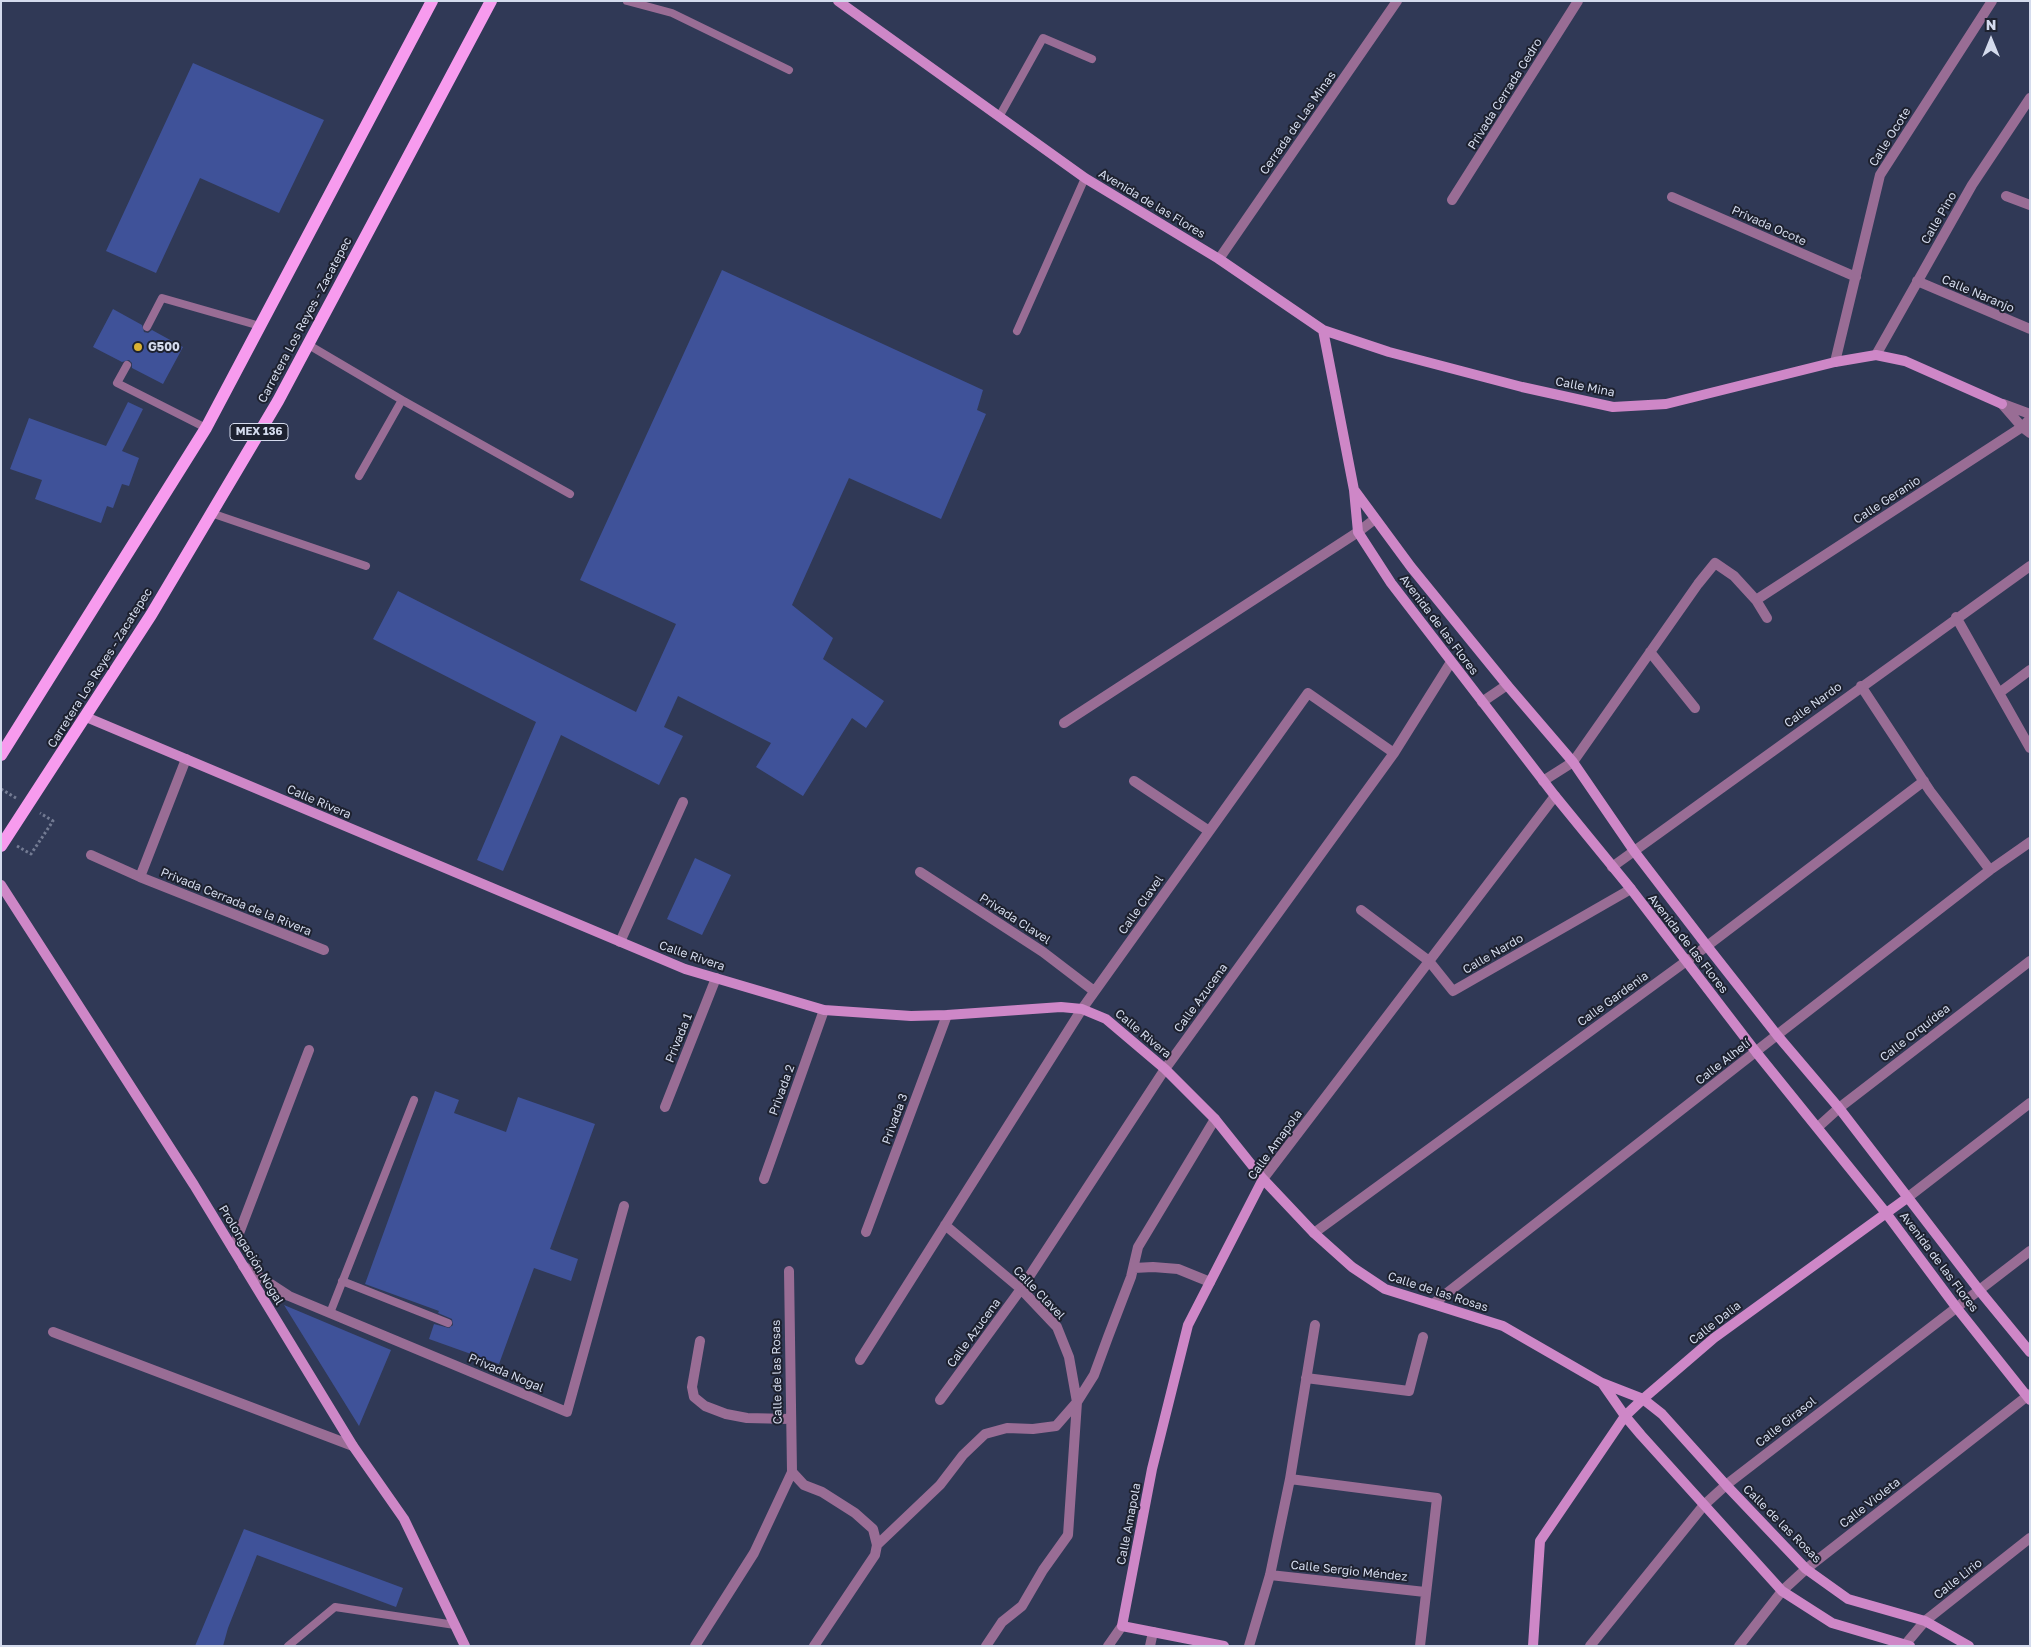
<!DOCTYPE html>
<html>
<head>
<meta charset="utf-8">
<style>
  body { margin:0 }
  #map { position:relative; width:2031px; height:1647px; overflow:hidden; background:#303956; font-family:"Golos Text",sans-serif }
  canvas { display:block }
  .frame { position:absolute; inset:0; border:2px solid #d4dbed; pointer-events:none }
  .north { position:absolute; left:1966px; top:15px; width:50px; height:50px; -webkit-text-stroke:4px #1d212f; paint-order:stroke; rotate:0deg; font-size:14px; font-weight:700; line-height:20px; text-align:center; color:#d4dbed }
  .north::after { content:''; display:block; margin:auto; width:18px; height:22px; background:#d4dbed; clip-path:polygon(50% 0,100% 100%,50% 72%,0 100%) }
</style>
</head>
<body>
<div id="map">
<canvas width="2031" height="1647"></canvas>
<div class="frame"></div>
<div class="north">N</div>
</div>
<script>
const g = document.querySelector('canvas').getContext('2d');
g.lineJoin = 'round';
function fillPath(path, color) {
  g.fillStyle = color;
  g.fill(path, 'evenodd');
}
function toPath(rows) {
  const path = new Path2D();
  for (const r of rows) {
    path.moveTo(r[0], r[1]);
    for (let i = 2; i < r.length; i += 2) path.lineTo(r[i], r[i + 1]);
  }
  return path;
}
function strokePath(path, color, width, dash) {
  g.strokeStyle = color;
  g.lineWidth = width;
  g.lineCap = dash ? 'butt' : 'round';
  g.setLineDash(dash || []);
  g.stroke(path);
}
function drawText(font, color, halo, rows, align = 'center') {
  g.font = font + ' "Golos Text",sans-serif';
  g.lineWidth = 4;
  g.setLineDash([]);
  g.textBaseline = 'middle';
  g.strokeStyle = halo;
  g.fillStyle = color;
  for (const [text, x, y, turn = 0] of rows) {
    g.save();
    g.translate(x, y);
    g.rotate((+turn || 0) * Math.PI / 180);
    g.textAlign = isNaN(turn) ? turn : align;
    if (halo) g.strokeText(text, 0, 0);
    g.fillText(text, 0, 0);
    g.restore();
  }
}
fillPath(toPath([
  [193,63,324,120,279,213,200,178,156,273,106,251],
  [722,270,983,390,977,410,986,414,941,519,849,478,792,605,833,638,823,659,884,701,866,728,852,718,803,796,756,767,771,743,678,696,664,727,683,736,659,785,561,735,503,871,477,860,536,722,373,639,398,591,636,712,676,624,580,580],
  [113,309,142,325,144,332,148,333,152,330,183,347,163,384,132,368,132,363,129,360,122,362,93,347],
  [128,402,143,409,122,451,139,458,129,486,122,484,113,508,107,506,101,523,35,499,42,480,10,469,29,418,106,446],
  [695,858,731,875,702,935,667,919],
  [435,1091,459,1100,454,1113,506,1132,518,1097,595,1124,550,1249,578,1259,571,1281,534,1268,499,1364,429,1339,434,1324,449,1328,453,1325,452,1319,438,1313,439,1311,365,1284],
  [284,1305,391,1350,359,1426],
  [244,1529,403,1588,396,1607,257,1555,228,1628,223,1646,195,1646]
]), '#3f5299');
strokePath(toPath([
  [1,789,16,798],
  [17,846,31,854,53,821,40,813]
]), '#737b93', 3, [2.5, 2.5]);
strokePath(toPath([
  [627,1,672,13,789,70],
  [999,117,1043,38,1092,59],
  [147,327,162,298,260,326],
  [1017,331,1085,178],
  [307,344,402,400,359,476],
  [127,365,117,383,206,428],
  [402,400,570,494],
  [211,513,366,566],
  [342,1281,448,1323],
  [330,1313,414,1100],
  [288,1646,335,1607,455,1625]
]), '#996d95', 8);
strokePath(toPath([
  [2006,196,2030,205],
  [1672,197,1856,277],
  [1452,200,1578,1],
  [1219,259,1397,1],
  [1917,281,2030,329],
  [1876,355,1972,185,2030,98],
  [1835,362,1880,175,1992,1],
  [2002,404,2022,427,2030,433],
  [2003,404,2030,414],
  [1756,600,2022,427,2030,419],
  [1956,617,2030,748],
  [1650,652,1695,708],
  [1861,686,1930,791,1990,870],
  [1999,693,2030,670],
  [1482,702,1507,685],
  [1064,723,1358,532,1375,519],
  [1134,781,1209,831],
  [1543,781,1573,762,1698,584,1715,563,1734,576,1756,600,1767,618],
  [91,855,140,877,324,950],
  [1612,867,2030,566],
  [920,872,1043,952,1094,991],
  [140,877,186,759],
  [1361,910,1429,961,1453,991,1631,889],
  [620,942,683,802],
  [665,1107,716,978],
  [1818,1127,1839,1108,2030,961],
  [764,1179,824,1010],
  [1263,1179,1555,796],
  [1907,1198,2030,1103],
  [945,1225,1021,1289,1057,1327,1069,1357,1077,1402,1068,1535,1043,1570,1022,1606,1002,1622,986,1646],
  [866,1232,947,1015],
  [1314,1233,1707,946,1924,781],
  [233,1249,309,1050],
  [243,1266,289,1296,567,1412,624,1206],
  [1134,1268,1153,1267,1178,1269,1210,1282],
  [1433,1304,1777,1035,1990,870,2030,842],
  [53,1332,353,1446],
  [700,1341,692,1387,694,1397,705,1406,726,1414,747,1418,790,1419],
  [860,1360,1082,1009,1308,693,1394,753],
  [1306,1378,1409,1391,1423,1337],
  [940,1400,1021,1289,1165,1069,1394,753,1451,662],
  [792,1472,804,1485,822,1492,855,1513,873,1529,877,1545],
  [1290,1479,1437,1498,1420,1646],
  [1270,1575,1425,1592],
  [695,1646,754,1553,792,1472,789,1271],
  [814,1646,875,1555,877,1545,940,1485,963,1455,985,1434,1007,1428,1033,1429,1056,1426,1077,1402,1094,1375,1108,1337,1131,1277,1138,1247,1215,1119],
  [1108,1646,1122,1626],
  [1150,1646,1153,1632],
  [1249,1646,1270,1575,1290,1479,1315,1325],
  [1590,1646,1704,1505,1726,1485,2030,1251],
  [1739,1646,1782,1591,1806,1569,2030,1394],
  [1904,1646,1925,1621,2030,1538]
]), '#996d95', 10);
strokePath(toPath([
  [838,1,1085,178,1219,259,1323,330,1389,352,1522,387,1613,407,1666,404,1835,362,1876,355,1905,361,2002,404],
  [1323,330,1354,490,1358,532,1391,583,1555,796,1631,889,1756,1052,1886,1213,1956,1307,2030,1400],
  [1355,491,1411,567,1507,685,1573,762,1634,851,1707,946,1777,1035,1839,1108,1979,1290,2030,1352],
  [86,717,685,969,824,1010,911,1016,947,1015,1061,1007,1082,1009,1106,1019,1165,1069,1215,1119,1263,1179,1314,1233,1352,1267,1385,1289,1503,1326,1602,1383,1643,1399,1662,1414,1726,1485,1806,1569,1848,1599,1925,1621,1969,1646],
  [1,885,194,1185,353,1446,404,1519,465,1646],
  [1602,1383,1625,1416,1641,1435,1782,1591,1832,1623,1910,1646],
  [1224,1646,1122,1626,1152,1469,1188,1325,1263,1179],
  [1533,1646,1540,1541,1625,1416,1643,1399,1714,1338,1907,1198]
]), '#ce87c7', 10);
strokePath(toPath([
  [1,755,206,428,432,1],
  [1,846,151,615,278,401,491,1]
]), '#f79bee', 12);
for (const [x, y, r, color] of [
  [138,347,5,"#dbb233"]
]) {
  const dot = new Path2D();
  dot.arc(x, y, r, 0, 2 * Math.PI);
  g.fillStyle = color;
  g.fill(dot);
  strokePath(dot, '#1d212f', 2);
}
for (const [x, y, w] of [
  [259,432,58]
]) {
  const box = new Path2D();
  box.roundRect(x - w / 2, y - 8.5, w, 17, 4);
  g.fillStyle = '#1d212f';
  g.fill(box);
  strokePath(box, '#d4dbed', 1);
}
drawText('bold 11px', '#d4dbed', null, [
  ["MEX 136",259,432]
]);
drawText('12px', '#d4dbed', '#1d212f', [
  ["Privada Cerrada Cedro",1505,94,-58],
  ["Cerrada de Las Minas",1298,123,-55],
  ["Calle Ocote",1890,137,-58],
  ["Avenida de las Flores",1152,204,31],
  ["Calle Pino",1939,218,-60],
  ["Privada Ocote",1769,226,24],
  ["Calle Naranjo",1978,294,23],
  ["Carretera Los Reyes - Zacatepec",305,320,-62],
  ["Calle Mina",1585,387,11],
  ["Calle Geranio",1887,500,-33],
  ["Avenida de las Flores",1439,625,53],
  ["Carretera Los Reyes - Zacatepec",100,668,-58],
  ["Calle Nardo",1813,705,-36],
  ["Calle Rivera",319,802,23],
  ["Privada Cerrada de la Rivera",236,902,22],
  ["Calle Clavel",1141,905,-55],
  ["Privada Clavel",1015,919,33],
  ["Avenida de las Flores",1688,944,52],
  ["Calle Nardo",1493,954,-30],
  ["Calle Rivera",692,956,19],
  ["Calle Azucena",1201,998,-54],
  ["Calle Gardenia",1613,999,-36],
  ["Calle Orquídea",1915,1033,-38],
  ["Calle Rivera",1143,1034,40],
  ["Privada 1",679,1038,-68],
  ["Calle Alhelí",1723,1062,-38],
  ["Privada 2",782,1090,-70],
  ["Privada 3",895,1119,-70],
  ["Calle Amapola",1275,1145,-54],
  ["Prolongación Nogal",251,1255,59],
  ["Avenida de las Flores",1939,1262,53],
  ["Calle de las Rosas",1438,1292,18],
  ["Calle Clavel",1039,1293,46],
  ["Calle Dalia",1715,1323,-38],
  ["Calle Azucena",974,1333,-54],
  ["Calle de las Rosas",777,1372,-91],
  ["Privada Nogal",506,1373,23],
  ["Calle Girasol",1786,1422,-38],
  ["Calle Violeta",1870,1503,-38],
  ["Calle Amapola",1129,1524,-79],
  ["Calle de las Rosas",1782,1524,45],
  ["Calle Sergio Méndez",1349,1571,6],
  ["Calle Lirio",1958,1579,-38]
]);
drawText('bold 12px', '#d4dbed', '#1d212f', [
  ["G500",148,347]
], 'left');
</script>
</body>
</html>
